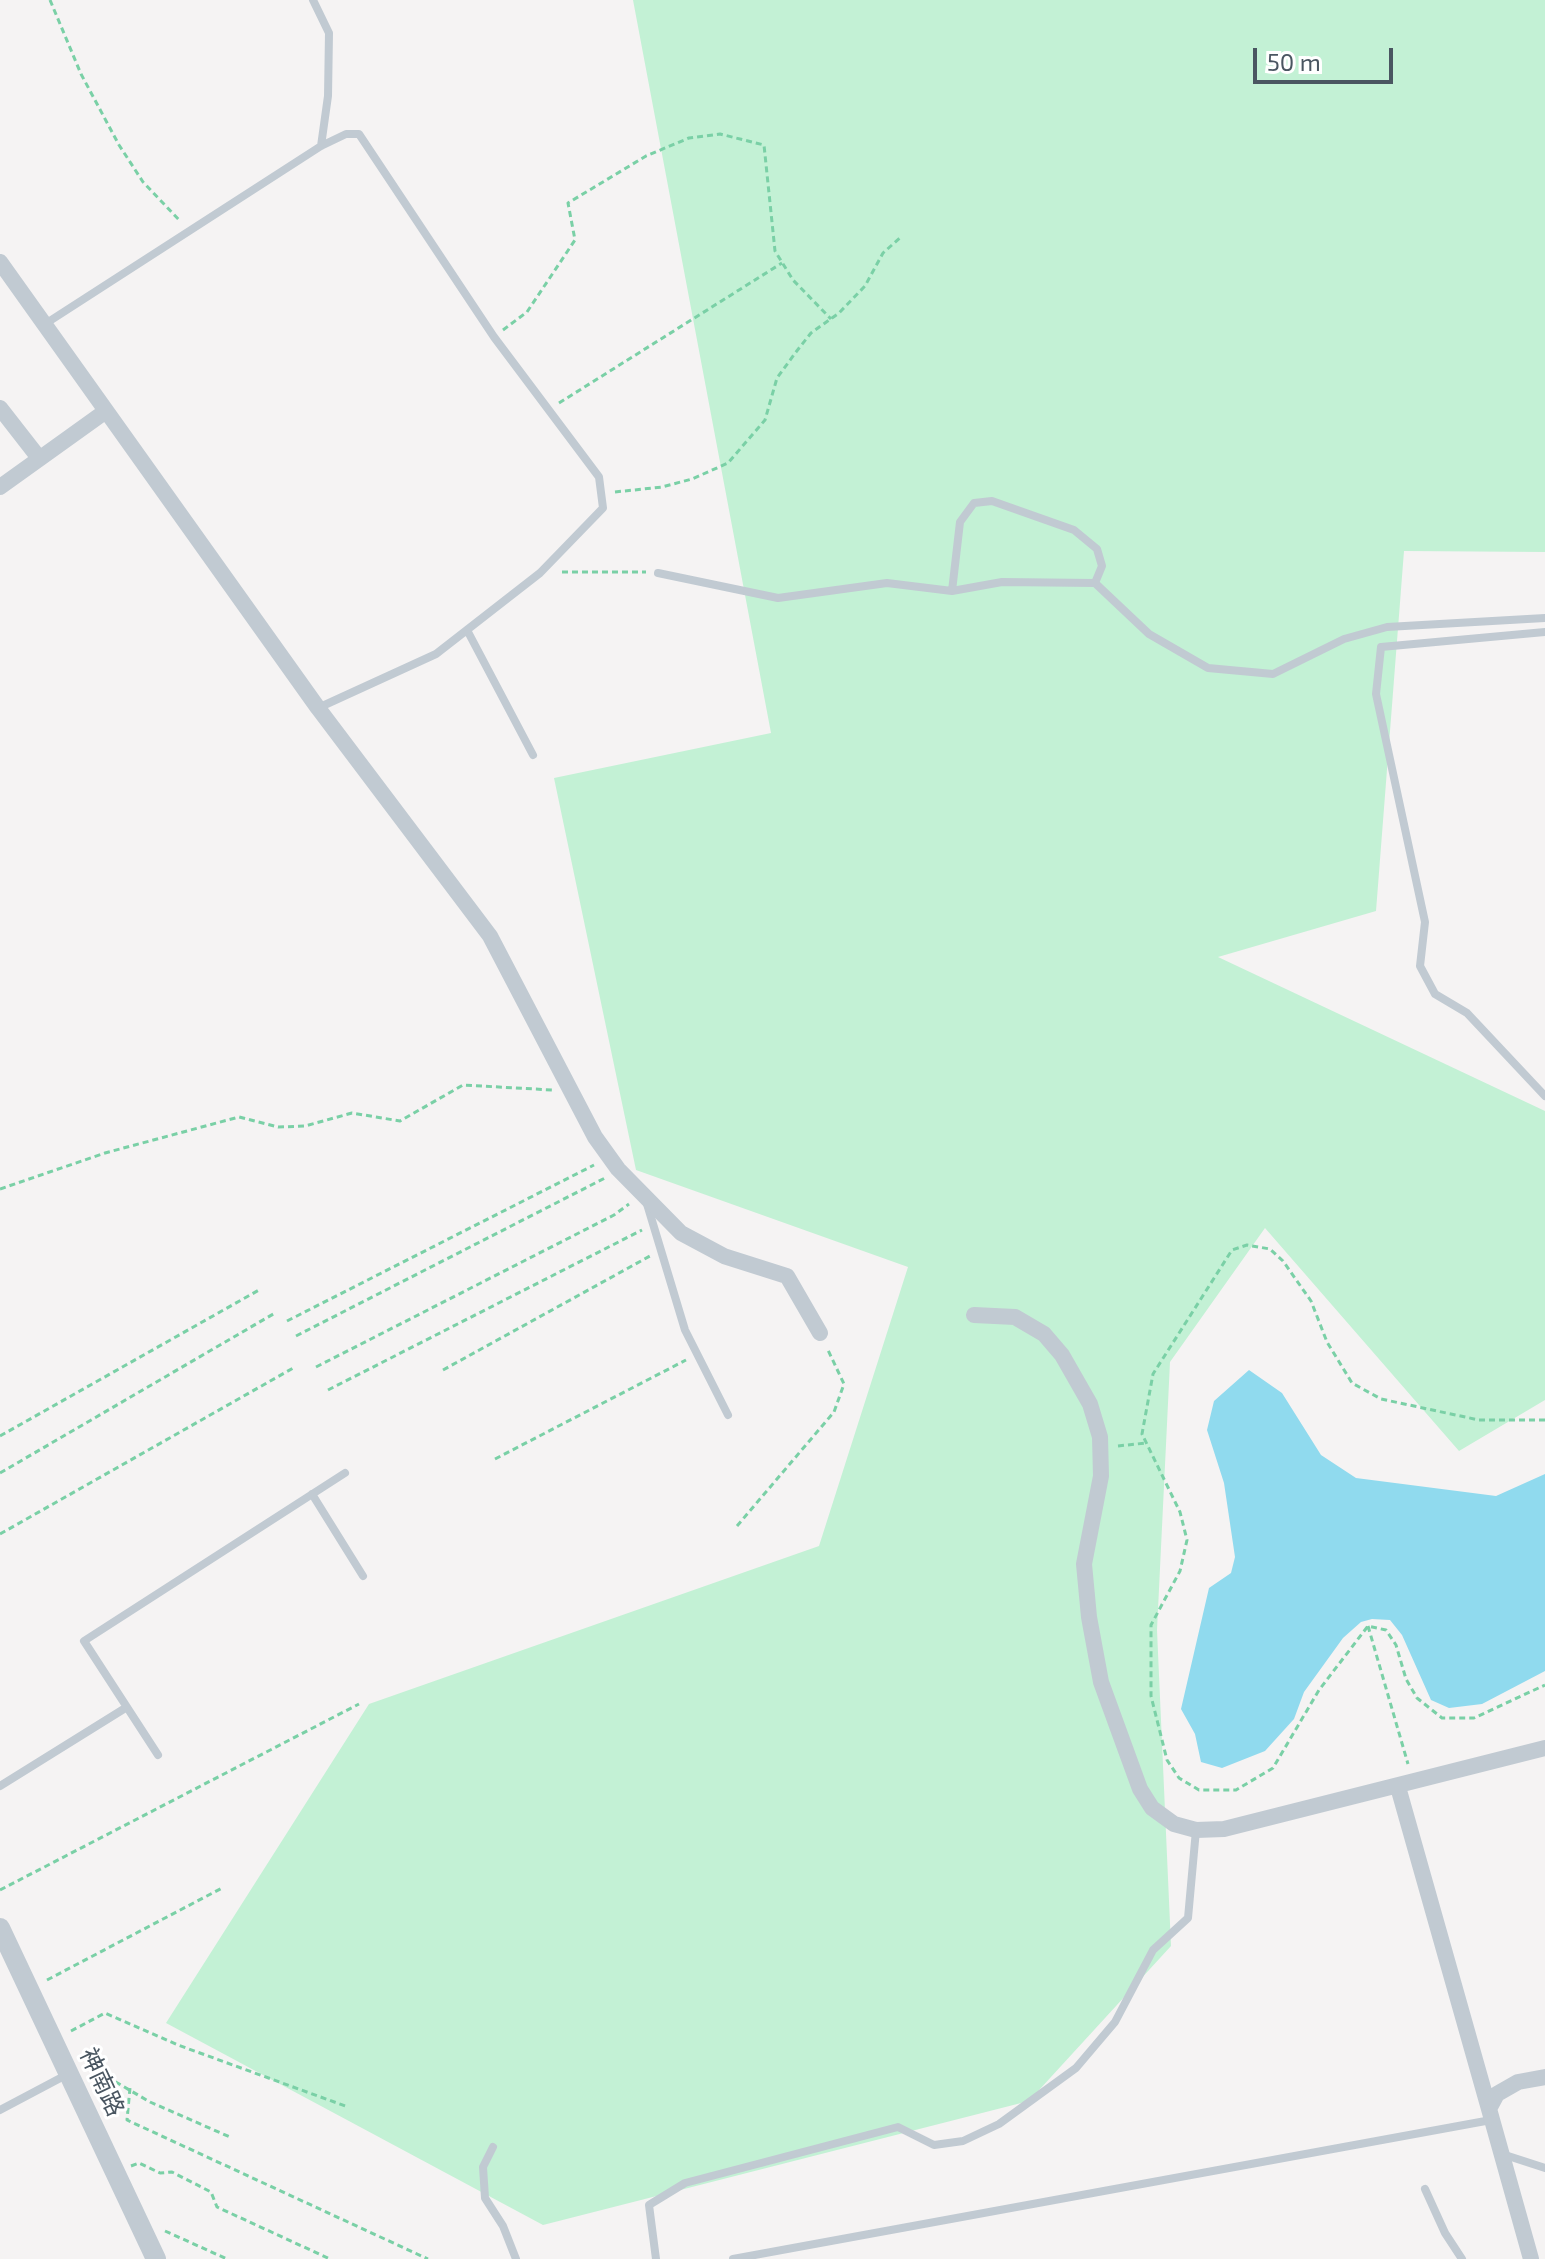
<!DOCTYPE html>
<html>
<head>
<meta charset="utf-8">
<style>
  body { margin:0 }
  #map { position:relative; width:1545px; height:2259px; overflow:hidden; background:#f5f3f3; font-family:"Exo 2",sans-serif }
  canvas { display:block }
  .scale { position:absolute; left:1253px; top:48px; width:140px; height:36px; box-sizing:border-box; border:4px solid #4a5661; border-top:0; padding-left:10px; font-size:24px; line-height:28px; white-space:nowrap; color:#4a5661; -webkit-text-stroke:6px #fff; paint-order:stroke }
</style>
</head>
<body>
<div id="map">
<canvas width="1545" height="2259"></canvas>
<div class="scale">50 m</div>
</div>
<script>
const g = document.querySelector('canvas').getContext('2d');
g.lineJoin = 'round';
function fillPath(path, color) {
  g.fillStyle = color;
  g.fill(path, 'evenodd');
}
function toPath(rows) {
  const path = new Path2D();
  for (const r of rows) {
    path.moveTo(r[0], r[1]);
    for (let i = 2; i < r.length; i += 2) path.lineTo(r[i], r[i + 1]);
  }
  return path;
}
function strokePath(path, color, width, dash) {
  g.strokeStyle = color;
  g.lineWidth = width;
  g.lineCap = dash ? 'butt' : 'round';
  g.setLineDash(dash || []);
  g.stroke(path);
}
function drawText(font, color, halo, rows, align = 'center') {
  g.font = font + ' "Exo 2","Noto Sans SC",sans-serif';
  g.lineWidth = 6;
  g.setLineDash([]);
  g.textBaseline = 'middle';
  g.strokeStyle = halo;
  g.fillStyle = color;
  for (const [text, x, y, turn = 0] of rows) {
    g.save();
    g.translate(x, y);
    g.rotate((+turn || 0) * Math.PI / 180);
    g.textAlign = isNaN(turn) ? turn : align;
    if (halo) g.strokeText(text, 0, 0);
    g.fillText(text, 0, 0);
    g.restore();
  }
}
fillPath(toPath([
  [633,0,1545,0,1545,552,1404,551,1376,911,1218,957,1545,1111,1545,1400,1459,1451,1265,1228,1170,1362,1157,1630,1171,1946,1029,2101,543,2225,166,2023,369,1704,819,1546,908,1267,636,1170,554,778,771,733]
]), '#c3f1d5');
fillPath(toPath([
  [1249,1370,1282,1393,1321,1455,1356,1478,1496,1496,1545,1474,1545,1671,1482,1704,1449,1708,1431,1700,1402,1635,1390,1620,1372,1619,1361,1622,1343,1638,1304,1692,1294,1719,1265,1751,1222,1768,1201,1762,1195,1734,1181,1709,1209,1588,1231,1573,1235,1557,1224,1483,1207,1430,1214,1401]
]), '#90daee');
strokePath(toPath([
  [50,0,81,74,119,145,143,182,181,222],
  [503,330,527,312,575,240,568,203,646,156,689,138,720,134,764,145,775,251,793,280,831,319],
  [559,403,782,263],
  [615,492,662,487,692,479,728,463,765,420,777,378,796,352,811,333,839,313,865,286,883,253,902,236],
  [562,572,646,572],
  [0,1189,105,1153,239,1117,278,1127,305,1126,352,1113,400,1121,463,1085,552,1090],
  [287,1321,594,1165],
  [296,1336,605,1178],
  [316,1367,614,1215,629,1204],
  [443,1370,650,1256],
  [328,1390,642,1230],
  [1545,1420,1479,1420,1381,1399,1352,1383,1327,1342,1311,1301,1283,1261,1270,1249,1247,1245,1232,1250,1153,1374,1142,1434,1180,1512,1187,1540,1180,1571,1151,1625,1151,1696,1167,1760,1179,1778,1199,1790,1236,1790,1273,1768,1319,1690,1368,1626,1386,1630,1396,1645,1406,1679,1417,1698,1442,1718,1474,1718,1545,1685],
  [0,1436,259,1290],
  [1118,1446,1146,1443],
  [495,1459,686,1360],
  [0,1473,275,1313],
  [737,1526,834,1412,844,1384,827,1348],
  [0,1534,295,1367],
  [1368,1626,1408,1764],
  [0,1890,359,1704],
  [47,1980,224,1887],
  [71,2031,105,2013,178,2045,348,2107],
  [96,2085,114,2081,150,2102,230,2137],
  [130,2088,127,2120,428,2259],
  [131,2166,139,2163,160,2173,172,2172,211,2192,217,2207,330,2259],
  [165,2231,227,2259]
]), '#7ad0a6', 3, [6, 4]);
strokePath(toPath([
  [313,0,329,33,328,96,321,146],
  [45,324,321,146,346,134,359,134,494,337,599,477,603,508,540,573,436,654,318,708],
  [658,573,778,598,887,583,952,591,1002,582,1095,583,1149,634,1208,668,1273,674,1344,639,1387,627,1545,618],
  [952,591,960,522,974,503,992,501,1074,530,1097,549,1102,566,1095,583],
  [467,630,533,755],
  [1545,632,1381,647,1376,694,1425,922,1420,966,1435,994,1467,1013,1545,1096],
  [647,1204,685,1330,728,1415],
  [312,1494,363,1576],
  [158,1755,84,1641,345,1473],
  [0,1786,127,1707],
  [0,2110,68,2074],
  [493,2147,483,2167,485,2198,503,2226,516,2259],
  [1502,2154,1545,2168],
  [1425,2189,1445,2233,1462,2259],
  [656,2259,649,2205,685,2183,898,2127,934,2145,963,2141,999,2124,1076,2068,1115,2022,1153,1950,1188,1918,1196,1830],
  [733,2259,1491,2120]
]), '#c1cad2', 8);
strokePath(toPath([
  [0,262,318,708,490,936,595,1137,618,1169,681,1233,724,1256,787,1276,820,1333],
  [0,408,39,458],
  [0,487,106,411],
  [974,1315,1015,1317,1044,1334,1062,1355,1090,1404,1100,1437,1101,1476,1084,1564,1089,1617,1101,1682,1140,1789,1152,1808,1174,1824,1196,1830,1224,1829,1545,1748],
  [1398,1787,1489,2109],
  [1531,2259,1489,2109,1497,2094,1518,2082,1545,2077]
]), '#c1cad2', 16);
strokePath(toPath([
  [0,1928,156,2259]
]), '#c1cad2', 20);
drawText('24px', '#4a5661', '#fff', [
  ["神南路",102,2082,65]
]);
</script>
</body>
</html>
